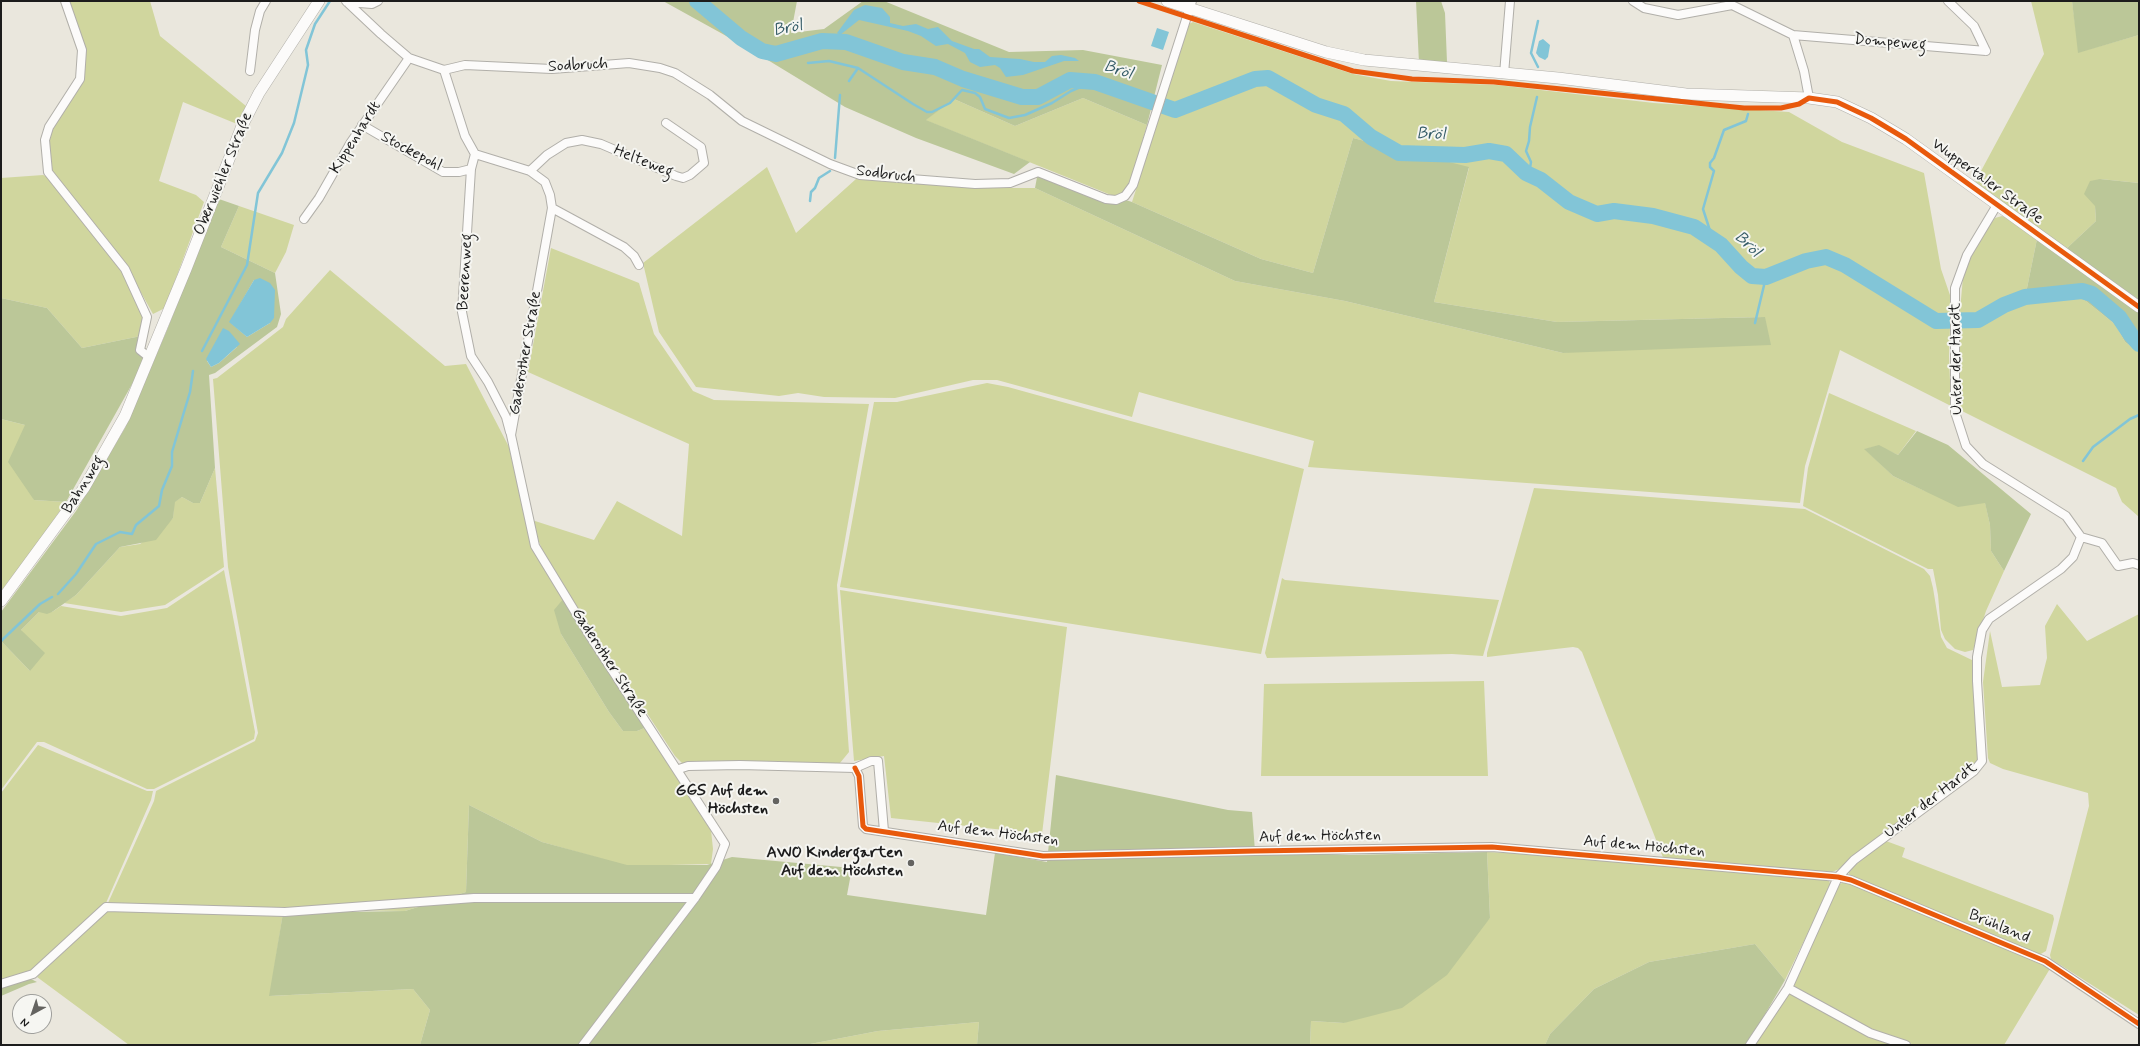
<!DOCTYPE html>
<html>
<head>
<meta charset="utf-8">
<style>
  body { margin:0 }
  #map { position:relative; width:2140px; height:1046px; overflow:hidden; background:#eae7dd; font-family:Mynerve,sans-serif }
  canvas { display:block }
  .frame { position:absolute; inset:0; border:2px solid #1c1c1c; pointer-events:none }
  .north { position:absolute; left:12px; top:994px; width:40px; height:40px; box-sizing:border-box; background:#f6f6f2; border:1px solid #9f9f9c; border-radius:50%; rotate:220deg; font-size:11px; font-weight:700; line-height:16px; text-align:center; color:#1c1c1c }
  .north::after { content:''; display:block; margin:auto; width:14px; height:18px; background:#646360; clip-path:polygon(50% 0,100% 100%,50% 72%,0 100%) }
</style>
</head>
<body>
<div id="map">
<canvas width="2140" height="1046"></canvas>
<div class="frame"></div>
<div class="north">N</div>
</div>
<script>
const g = document.querySelector('canvas').getContext('2d');
g.lineJoin = 'round';
function fillPath(path, color) {
  g.fillStyle = color;
  g.fill(path, 'evenodd');
}
function toPath(rows) {
  const path = new Path2D();
  for (const r of rows) {
    path.moveTo(r[0], r[1]);
    for (let i = 2; i < r.length; i += 2) path.lineTo(r[i], r[i + 1]);
  }
  return path;
}
function strokePath(path, color, width, dash) {
  g.strokeStyle = color;
  g.lineWidth = width;
  g.lineCap = dash ? 'butt' : 'round';
  g.setLineDash(dash || []);
  g.stroke(path);
}
function drawText(font, color, halo, rows, align = 'center') {
  g.font = font + ' Mynerve,sans-serif';
  g.lineWidth = 4;
  g.setLineDash([]);
  g.textBaseline = 'middle';
  g.strokeStyle = halo;
  g.fillStyle = color;
  for (const [text, x, y, turn = 0] of rows) {
    g.save();
    g.translate(x, y);
    g.rotate((+turn || 0) * Math.PI / 180);
    g.textAlign = isNaN(turn) ? turn : align;
    if (halo) g.strokeText(text, 0, 0);
    g.fillText(text, 0, 0);
    g.restore();
  }
}
fillPath(toPath([
  [67,1,150,1,160,36,246,106,237,124,183,102,159,181,196,195,204,202,165,308,153,314,129,271,52,174,47,156,48,131,79,83,84,61],
  [2031,1,2072,1,2079,52,2139,35,2139,183,2100,179,2095,206,2096,221,2066,249,1974,184,2044,54],
  [1193,22,1353,74,1391,81,1497,85,1654,103,1789,112,1842,142,1924,173,1941,269,1951,298,1949,356,1951,406,1840,350,1805,466,1800,503,1308,467,1314,441,1139,392,1132,417,997,380,973,380,895,398,824,397,798,393,779,396,696,387,659,332,643,263,767,167,796,233,856,179,988,188,1035,188,1235,281,1345,301,1563,353,1765,317,1557,322,1434,302,1469,168,1353,138,1313,273,1261,259,1132,202,1189,24],
  [1083,98,1147,125,1130,185,1124,194,1116,197,925,120,954,99,1015,126],
  [43,175,48,177,119,265,144,316,141,336,82,348,47,308,1,298,1,178],
  [239,206,294,225,286,252,275,273,221,247],
  [2002,216,2010,219,2037,239,2026,293,2038,303,2059,297,2082,298,2116,325,2125,342,2139,352,2139,517,2122,502,2116,488,1960,410,1958,379,1959,322,1963,277,1971,256,1984,233,1995,218],
  [551,248,639,283,654,334,693,391,714,400,869,404,837,585,849,752,840,763,682,763,675,756,546,559,537,537,533,522,535,521,594,540,617,501,682,536,689,444,528,372],
  [330,270,445,366,466,364,509,447,526,524,564,598,561,634,609,712,623,731,637,731,647,727,706,818,711,830,713,849,711,864,627,866,542,842,469,805,466,892,405,911,270,909,108,903,154,801,156,791,255,741,258,733,228,567,213,379,217,378,283,327,286,319],
  [987,383,1008,387,1304,469,1261,654,840,587,874,402,897,402],
  [1829,393,1916,431,1898,455,1879,446,1865,449,1893,476,1925,491,1985,502,1990,525,1991,551,2004,571,1986,611,1973,650,1965,652,1955,649,1945,639,1941,630,1938,595,1933,569,1928,569,1803,506,1808,468],
  [1,419,25,425,34,500,66,502,36,546,1,591],
  [215,468,224,567,165,605,121,612,64,603,76,595,120,547,140,544,173,518,174,502,182,497,193,503,200,503],
  [1534,488,1805,509,1924,569,1930,576,1933,588,1941,637,1947,648,1974,661,1978,759,1973,766,1848,861,1842,868,1832,872,1664,860,1582,652,1578,648,1573,647,1487,657,1487,653],
  [224,570,255,732,254,739,154,789,147,789,44,742,37,742,1,790,1,641,30,671,21,630,39,612,52,612,61,606,121,616,167,608],
  [1282,578,1285,580,1499,600,1483,656,1452,654,1267,658,1265,653],
  [840,590,1067,627,1042,834,891,818,884,756,854,761],
  [2057,604,2087,641,2139,614,2139,1015,2051,959,2050,955,2089,806,2088,793,2003,769,1990,763,1988,758,1983,682,1990,631,2002,687,2040,685,2047,658,2045,626],
  [1484,681,1488,776,1261,776,1264,684],
  [38,745,147,791,153,791,151,800,106,903,37,968,1,982,1,793],
  [1886,841,1905,848,1902,857,2053,915,2054,919,2046,951,2039,955,1850,876,1848,871,1851,868],
  [1487,852,1557,855,1827,877,1831,885,1785,980,1755,944,1649,962,1594,989,1550,1034,1545,1045,1310,1045,1311,1021,1344,1023,1490,918],
  [1845,881,2051,967,2004,1045,1915,1045,1877,1033,1793,986,1837,886],
  [116,909,283,913,270,996,413,989,430,1010,420,1045,129,1045,37,977,107,911],
  [1789,991,1900,1045,1753,1045],
  [979,1022,977,1045,805,1045,878,1031]
]), '#d0d69e');
fillPath(toPath([
  [663,1,797,1,791,33,824,29,863,1,884,1,1009,52,1083,50,1162,65,1147,125,1083,98,1015,126,954,99,926,120,1030,162,1014,174,916,138,845,107,748,48],
  [1416,1,1441,1,1445,13,1447,62,1419,63],
  [2072,1,2139,1,2139,35,2078,53],
  [1353,138,1469,167,1434,302,1557,322,1765,317,1771,345,1563,353,1345,301,1235,281,1035,188,1038,172,1132,202,1261,259,1313,273],
  [2100,179,2139,183,2139,300,2066,249,2096,221,2095,206,2084,194,2090,181],
  [219,199,239,206,221,247,275,273,281,314,277,327,215,373,209,375,215,468,200,503,193,503,182,497,175,502,173,518,156,540,120,547,76,595,52,612,47,614,39,612,21,630,45,653,30,671,1,641,1,612,76,511,125,428,167,330],
  [254,280,270,323,247,337,230,322],
  [237,347,219,363,211,367,207,361],
  [2037,239,2139,312,2139,352,2125,342,2116,325,2082,298,2059,297,2038,303,2030,301,2026,293],
  [1,298,47,308,82,348,141,336,139,350,145,361,66,502,34,500,8,462,25,425,1,419],
  [1917,431,1948,445,2031,514,2004,571,1991,551,1990,525,1985,503,1958,507,1893,476,1864,449,1879,445,1898,455],
  [564,598,647,727,637,731,623,731,609,712,561,634,554,610],
  [1056,775,1228,810,1252,812,1255,851,1349,855,1487,852,1490,918,1447,975,1402,1008,1344,1023,1311,1021,1310,1045,977,1045,979,1022,878,1031,805,1045,420,1045,430,1010,413,989,269,996,283,913,405,911,466,892,469,805,542,842,627,865,707,865,732,857,852,868,847,895,986,915,995,853,1047,862],
  [1755,944,1785,980,1747,1045,1545,1045,1550,1034,1594,989,1649,962],
  [31,979,37,982,29,984,1,996,1,987]
]), '#bbc798');
fillPath(toPath([
  [865,5,882,8,890,17,890,23,903,26,916,24,928,29,938,27,952,41,974,49,979,49,990,57,1020,59,1034,62,1045,62,1052,56,1061,55,1075,58,1079,61,1064,61,1023,75,1006,77,1000,68,995,65,980,67,970,62,965,53,948,44,936,46,921,36,908,31,859,20,840,35,837,33,854,10],
  [1157,28,1169,32,1163,50,1151,46],
  [1543,39,1550,45,1548,57,1545,60,1539,57,1536,53,1539,41],
  [260,278,270,283,275,290,274,318,270,323,247,337,229,322,254,280],
  [223,328,229,331,240,344,219,363,211,367,206,359]
]), '#82c5d7');
strokePath(toPath([
  [1538,21,1531,53,1538,67],
  [808,63,829,61,858,68],
  [849,81,858,68,913,104,927,112,932,112,950,103,962,90,975,93,980,97,985,109,1009,118,1025,115,1052,103,1071,91,1092,82],
  [835,158,840,95],
  [1529,174,1531,162,1526,151,1529,141,1530,127,1537,97],
  [810,201,811,192,815,188,819,178,830,171],
  [1713,240,1703,209,1714,171,1710,167,1710,163,1714,158,1724,130,1746,121,1748,114],
  [1755,323,1766,277],
  [202,351,247,265,258,193,282,153,294,123,308,65,306,50,315,24,330,1],
  [2083,461,2093,447,2130,419,2139,415],
  [58,594,76,574,96,544,120,532,132,534,136,525,159,506,162,490,172,466,172,452,190,392,193,371],
  [1,641,40,604,52,597]
]), '#82c5d7', 2.5);
strokePath(toPath([
  [697,1,741,38,762,51,776,54,822,41,846,42,903,62,935,67,963,79,1022,97,1038,97,1070,80,1095,82,1175,110,1255,79,1268,78,1316,105,1344,114,1371,137,1399,153,1465,155,1489,151,1506,154,1526,173,1541,180,1569,202,1597,214,1614,211,1653,216,1694,227,1721,245,1741,267,1752,276,1766,277,1806,261,1826,257,1845,265,1936,321,1978,320,2004,305,2025,297,2082,291,2092,294,2119,317,2131,335,2139,344]
]), '#82c5d7', 16);
const minor = toPath([
  [65,1,82,50,80,79,49,127,45,140,48,172,125,269,147,317,140,350,150,358],
  [346,1,381,34,409,58,444,70],
  [1633,1,1644,8,1678,15,1732,5],
  [1730,1,1732,5,1793,35,1804,71,1809,98],
  [1948,1,1974,26,1986,51],
  [347,2,372,4,378,1],
  [1793,35,1986,51],
  [444,70,465,136,475,154,530,171,545,182,550,195,552,208,511,435,535,546,588,633,725,844,716,867,695,898,583,1045],
  [444,70,465,65,552,69,629,63,660,68,675,73,710,95,742,121,830,164,860,175,975,184,1010,183,1038,172,1106,199,1116,200,1125,196,1133,185,1192,1],
  [250,71,255,30,260,11,266,1],
  [1504,74,1510,1],
  [362,125,443,172,459,172,471,169,475,154],
  [471,169,462,312,471,356,488,382,506,417,510,432],
  [530,171,547,155,566,143,582,140,601,144,676,176,683,178,690,175,704,163,701,147,666,123],
  [552,208,624,247,634,256,639,265],
  [304,219,319,198,351,142,409,58],
  [2081,537,2102,543,2118,566,2133,563,2139,565],
  [855,768,859,776,863,826,866,829,1043,856,1255,851,1492,847,1838,877,1851,880,2045,961,2139,1024],
  [679,769,688,766,740,765,855,768,871,761,878,761,884,831],
  [1,984,33,974,106,907,285,912,474,898,695,898],
  [1788,988,1870,1033,1906,1045],
  [1750,1045,1788,988,1838,877,1854,860,1974,771,1982,761,1977,681,1977,657,1982,630,1989,619,2061,569,2073,557,2081,537,2066,516,1983,464,1966,446,1955,412,1955,288,1967,255,1997,205]
]);
const major = toPath([
  [1167,1,1326,52,1364,60,1558,78,1686,94,1809,98,1837,102,1871,118,1906,139,2139,307],
  [1,601,84,488,125,416,186,269,242,126,259,93,319,1]
]);
strokePath(minor, '#b1afa9', 10);
strokePath(major, '#b1afa9', 12);
strokePath(minor, '#fcfbfa', 8);
strokePath(major, '#fcfbfa', 11);
strokePath(toPath([
  [1139,1,1353,71,1412,79,1494,82,1744,108,1781,108,1799,104,1809,98,1837,102,1871,118,1906,139,2139,307],
  [855,768,859,776,863,826,866,829,1043,856,1255,851,1492,847,1838,877,1851,880,2045,961,2139,1024]
]), '#e8590c', 5);
for (const [x, y, r, color] of [
  [776,801,4,"#646360"],
  [911,863,4,"#646360"]
]) {
  const dot = new Path2D();
  dot.arc(x, y, r, 0, 2 * Math.PI);
  g.fillStyle = color;
  g.fill(dot);
  strokePath(dot, '#f6f6f2', 1.5);
}
drawText('16px', '#1c1c1c', '#f6f6f2', [
  ["Dompeweg",1890,43,5],
  ["Sodbruch",578,66,-3],
  ["Kippenhardt",356,138,-58],
  ["Stockepohl",411,152,28],
  ["Helteweg",643,162,22],
  ["Oberwiehler Straße",224,174,-68],
  ["Sodbruch",886,175,7],
  ["Wuppertaler Straße",1987,182,36],
  ["Beerenweg",466,272,-87],
  ["Gaderother Straße",526,353,-80],
  ["Unter der Hardt",1957,359,-91],
  ["Bahnweg",84,485,-58],
  ["Gaderother Straße",609,663,57],
  ["Unter der Hardt",1931,801,-38],
  ["Auf dem Höchsten",998,834,7],
  ["Auf dem Höchsten",1320,837,-1],
  ["Auf dem Höchsten",1644,847,5],
  ["Brühland",1999,927,22]
]);
drawText('bold 16px', '#1c1c1c', '#f6f6f2', [
  ["GGS Auf dem",768,792],
  ["Höchsten",768,810],
  ["AWO Kindergarten",903,854],
  ["Auf dem Höchsten",903,872]
], 'right');
drawText('italic 17px', '#335a66', '#f6f6f2', [
  ["Bröl",788,29,-11],
  ["Bröl",1118,71,18],
  ["Bröl",1431,135,2],
  ["Bröl",1747,245,44]
]);
</script>
</body>
</html>
